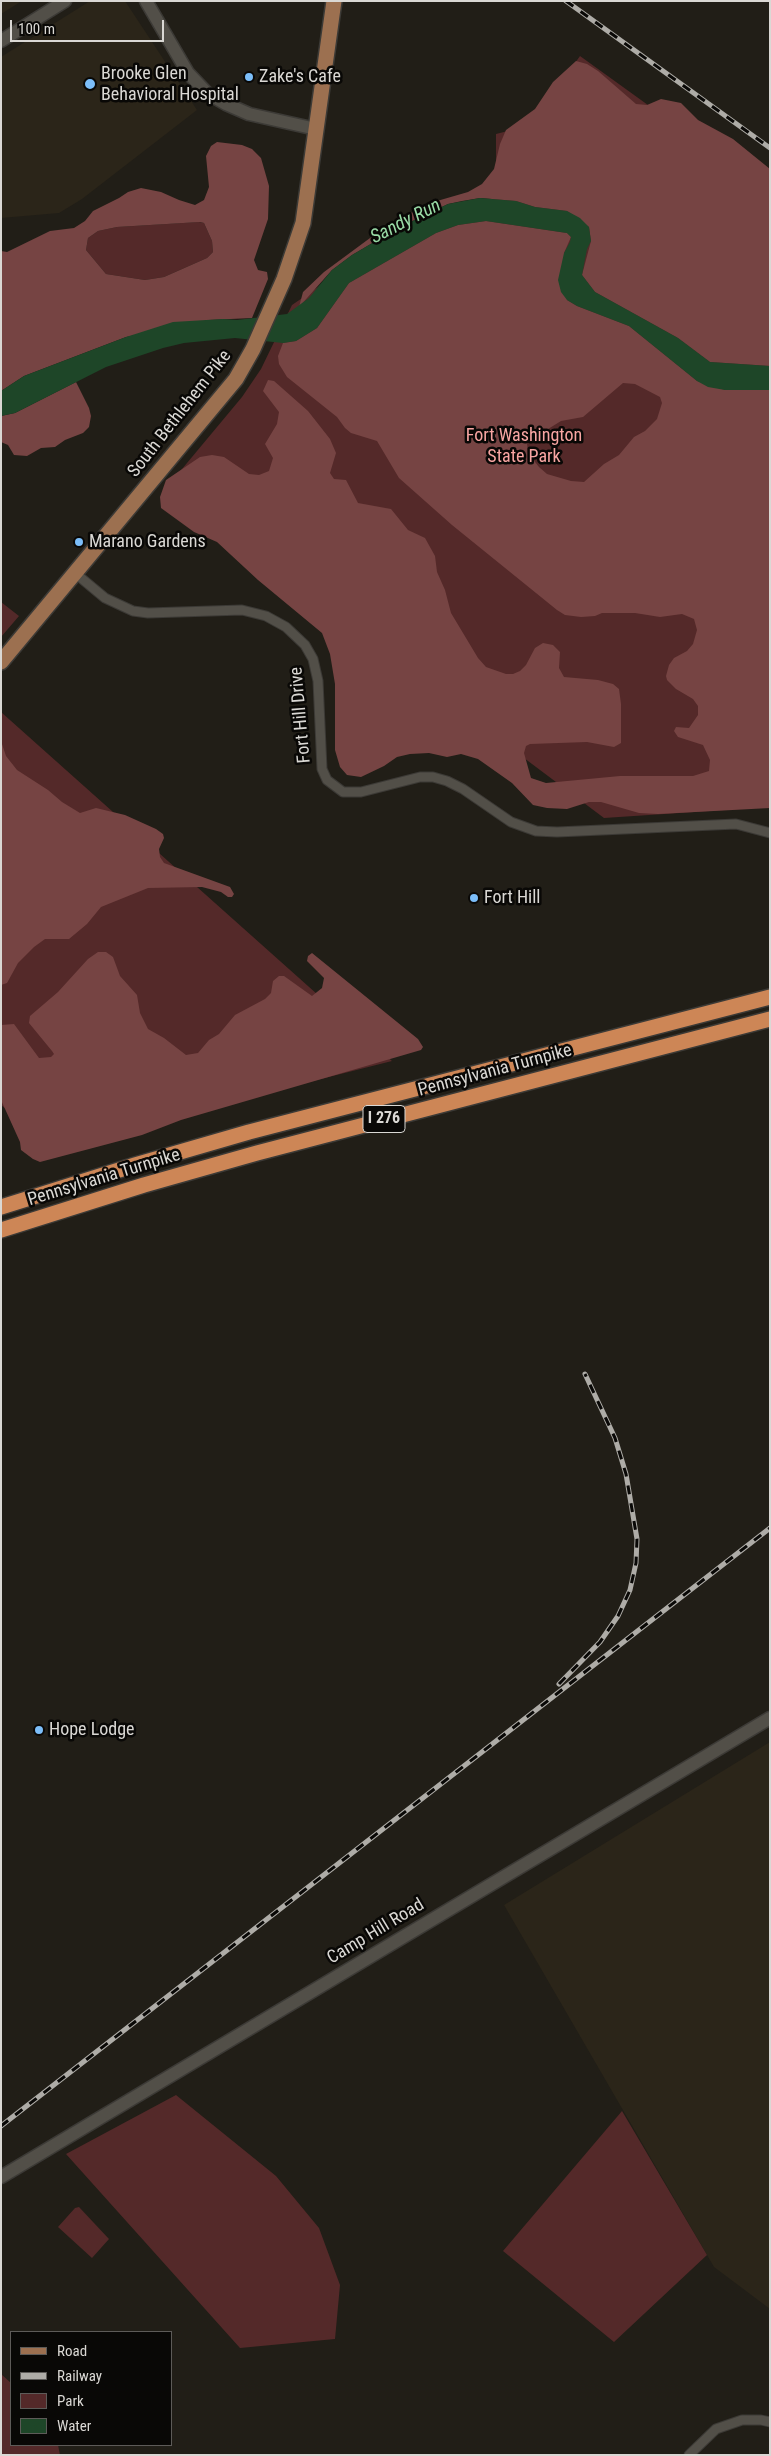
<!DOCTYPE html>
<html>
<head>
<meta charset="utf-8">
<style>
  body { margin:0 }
  #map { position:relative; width:771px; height:2456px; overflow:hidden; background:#211e17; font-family:"Roboto Condensed",sans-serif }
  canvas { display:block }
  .frame { position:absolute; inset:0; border:2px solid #dad8d4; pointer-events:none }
  .legend { position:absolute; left:10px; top:2331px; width:162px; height:115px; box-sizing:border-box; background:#090806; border:1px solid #5d5b58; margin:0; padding:6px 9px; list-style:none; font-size:15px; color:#dad8d4 }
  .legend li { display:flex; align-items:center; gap:10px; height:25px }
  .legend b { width:25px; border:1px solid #5d5b58 }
  .scale { position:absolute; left:10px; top:20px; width:154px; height:22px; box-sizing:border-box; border:2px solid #dad8d4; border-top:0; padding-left:6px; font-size:15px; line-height:18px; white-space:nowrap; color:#dad8d4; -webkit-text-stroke:4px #090806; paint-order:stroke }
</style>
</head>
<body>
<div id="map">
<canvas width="771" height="2456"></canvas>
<div class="frame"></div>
<ul class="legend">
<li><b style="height:6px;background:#9c7050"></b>Road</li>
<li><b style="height:6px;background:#aeaca7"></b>Railway</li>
<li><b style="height:14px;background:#542929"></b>Park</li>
<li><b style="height:14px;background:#1e4628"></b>Water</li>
</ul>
<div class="scale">100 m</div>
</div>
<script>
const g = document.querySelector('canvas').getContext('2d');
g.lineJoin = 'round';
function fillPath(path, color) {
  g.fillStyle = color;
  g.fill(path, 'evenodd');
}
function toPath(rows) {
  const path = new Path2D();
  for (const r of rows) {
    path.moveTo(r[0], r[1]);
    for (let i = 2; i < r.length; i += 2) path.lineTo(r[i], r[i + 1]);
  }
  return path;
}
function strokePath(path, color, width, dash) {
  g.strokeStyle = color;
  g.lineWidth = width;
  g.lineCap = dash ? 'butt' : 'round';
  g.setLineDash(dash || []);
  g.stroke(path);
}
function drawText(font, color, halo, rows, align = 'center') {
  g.font = font + ' "Roboto Condensed",sans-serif';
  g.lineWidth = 5;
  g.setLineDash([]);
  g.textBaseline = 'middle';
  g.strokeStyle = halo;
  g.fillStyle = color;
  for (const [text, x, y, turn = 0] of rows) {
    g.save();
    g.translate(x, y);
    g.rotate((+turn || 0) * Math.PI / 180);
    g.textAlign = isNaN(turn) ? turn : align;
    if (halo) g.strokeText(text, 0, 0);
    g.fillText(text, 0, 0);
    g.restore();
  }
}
fillPath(toPath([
  [1,1,22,1,1,14],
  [90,1,125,1,197,110,82,199,59,213,1,218,1,57],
  [770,1742,770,2309,714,2267,504,1905]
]), '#2b2519');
fillPath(toPath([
  [580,56,770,193,770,807,604,818,492,734,172,481,242,397,261,369,292,305,343,270,496,198,496,134,531,125],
  [199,222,204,223,212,241,213,252,207,258,164,277,145,280,106,274,86,250,88,238,98,231,117,227],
  [1,602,19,616,1,637],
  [1,712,392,1061,230,1102,13,1115,1,1105],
  [176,2095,276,2176,319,2228,340,2285,335,2339,240,2348,66,2154],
  [622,2111,707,2255,614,2342,503,2251],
  [79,2207,109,2239,92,2258,58,2227,75,2208],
  [1,2374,11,2383,11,2445,58,2445,60,2455,1,2455]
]), '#542929');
fillPath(toPath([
  [576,61,587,64,598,71,636,104,647,105,661,99,681,103,698,120,733,139,770,169,770,366,710,362,678,338,595,292,582,275,591,241,589,227,567,211,535,207,516,201,480,198,462,201,448,204,398,228,352,255,332,270,299,307,303,292,324,272,389,224,410,213,427,209,437,201,468,192,482,184,494,169,500,144,506,130,535,109,553,82],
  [217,142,242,145,252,149,261,158,269,186,268,219,254,260,258,270,267,272,268,279,252,318,209,320,126,337,24,376,1,391,1,251,7,252,50,231,74,228,85,221,93,211,119,198,128,192,141,188,161,192,179,200,195,205,204,200,209,187,206,156,211,146],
  [200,222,204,223,212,241,213,252,207,258,164,277,145,280,106,274,86,250,88,238,98,231,117,227],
  [486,221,567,233,571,237,564,253,567,300,577,306,629,326,697,381,725,390,770,390,770,808,658,814,639,813,601,802,589,802,567,809,547,808,533,805,512,783,478,759,461,754,447,757,429,753,410,754,397,757,384,766,361,777,347,775,340,767,335,750,335,684,330,654,322,633,258,580,217,542,194,532,161,508,160,497,166,480,200,457,212,455,224,457,249,474,259,475,269,471,273,458,265,444,277,424,279,412,263,391,268,380,274,381,308,411,330,439,336,453,330,473,334,479,346,480,358,503,391,509,408,530,425,538,435,556,437,572,445,590,451,613,478,658,486,667,506,674,513,674,520,671,526,665,535,648,543,643,553,645,560,652,559,668,564,677,598,680,613,684,619,689,621,704,621,743,614,747,587,742,530,744,526,746,524,753,531,778,546,783,620,776,693,776,709,771,710,760,703,745,678,737,674,731,676,727,689,728,698,715,698,706,693,699,676,689,667,680,666,676,669,665,674,658,687,651,693,644,697,630,694,619,682,614,660,617,635,613,602,613,595,616,581,617,565,615,557,610,452,525,399,478,377,441,351,433,345,428,337,417,287,377,279,364,278,356,283,343,296,341,317,328,349,283,436,233,458,225],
  [623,383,635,384,660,397,662,403,657,419,645,431,634,437,619,455,604,464,584,482,571,481,547,474,539,467,528,453,527,443,529,437,540,434,561,421,583,417],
  [76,382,89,408,91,416,89,427,83,433,65,440,55,447,41,448,27,456,14,455,8,445,1,442,1,416,15,413],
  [1,741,6,756,17,770,48,790,62,802,80,813,96,808,125,815,156,829,163,834,164,838,159,849,160,857,164,863,230,887,234,894,232,897,228,897,221,892,202,887,148,888,101,907,87,924,69,939,45,939,34,947,18,963,7,983,1,985],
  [98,952,106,952,113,957,120,976,137,995,140,1013,148,1029,164,1038,186,1055,198,1053,209,1040,219,1034,235,1015,265,999,271,993,273,981,279,976,284,976,312,996,322,988,324,978,307,961,308,956,312,953,418,1039,423,1047,421,1050,181,1120,142,1135,40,1162,33,1159,21,1150,20,1142,1,1100,1,1025,14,1024,39,1058,51,1057,54,1054,52,1051,29,1023,30,1016,58,992,88,959]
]), '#764443');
fillPath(toPath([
  [480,198,516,201,535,207,567,211,580,218,589,227,591,241,587,249,582,275,595,292,678,338,710,362,770,366,770,390,725,390,708,387,697,381,629,326,577,306,567,300,561,292,558,280,564,253,570,242,571,237,567,233,486,221,458,225,436,233,349,283,317,328,296,341,283,343,235,338,184,343,163,348,106,367,15,413,1,416,1,391,24,376,126,337,173,322,223,319,237,320,287,314,309,298,332,270,352,255,398,228,448,204]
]), '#1e4628');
const street = toPath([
  [75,573,105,598,133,611,148,613,242,610,266,616,286,627,305,645,313,659,318,681,322,769,327,780,343,792,361,792,420,777,433,777,447,781,463,789,511,822,536,831,557,832,736,824,770,833],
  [689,2455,716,2429,742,2420,761,2420,770,2422]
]);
const secondary = toPath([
  [146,1,188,73,207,93,226,104,249,114,316,129],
  [1,41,65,1],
  [1,2177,770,1718]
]);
const primary = toPath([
  [1,662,236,379,253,349,284,279,303,223,334,1]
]);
const highway = toPath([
  [1,1207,135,1165,249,1132,770,997],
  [1,1230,144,1185,257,1153,770,1019]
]);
strokePath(street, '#3c3a36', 11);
strokePath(secondary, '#3c3a36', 15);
strokePath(primary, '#3c3a36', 18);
strokePath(highway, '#3c3a36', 18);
strokePath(street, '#524f48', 9);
strokePath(secondary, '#524f48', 12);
strokePath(primary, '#9c7050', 15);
strokePath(highway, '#cd8656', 15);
const rail = toPath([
  [566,1,770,148],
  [559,1684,600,1642,618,1616,630,1590,636,1563,637,1539,626,1474,615,1438,585,1374],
  [1,2126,770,1528]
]);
strokePath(rail, '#aeaca7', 5);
strokePath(rail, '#090806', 3, [9]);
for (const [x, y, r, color] of [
  [249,77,5,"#7cbef9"],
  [90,84,6,"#7cbef9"],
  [79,542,5,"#7cbef9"],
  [474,898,5,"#7cbef9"],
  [39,1730,5,"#7cbef9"]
]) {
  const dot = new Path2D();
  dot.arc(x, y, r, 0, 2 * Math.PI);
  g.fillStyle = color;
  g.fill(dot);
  strokePath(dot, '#090806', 2);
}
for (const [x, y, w] of [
  [384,1119,42]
]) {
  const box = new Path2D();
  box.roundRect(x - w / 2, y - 13.5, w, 27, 4);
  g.fillStyle = '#090806';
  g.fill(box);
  strokePath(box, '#dad8d4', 1);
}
drawText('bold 16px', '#dad8d4', null, [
  ["I 276",384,1119]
]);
drawText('18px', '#dad8d4', '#090806', [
  ["Brooke Glen",101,74],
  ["Behavioral Hospital",101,95],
  ["Zake's Cafe",259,77],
  ["Marano Gardens",89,542],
  ["Fort Hill",484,898],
  ["Hope Lodge",49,1730]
], 'left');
drawText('18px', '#dad8d4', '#090806', [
  ["South Bethlehem Pike",180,414,-52],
  ["Fort Hill Drive",301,715,-95],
  ["Pennsylvania Turnpike",495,1071,-15],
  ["Pennsylvania Turnpike",104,1178,-17],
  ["Camp Hill Road",376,1932,-31]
]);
drawText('18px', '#f9a6a3', '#090806', [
  ["Fort Washington",524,436],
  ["State Park",524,457]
]);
drawText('italic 19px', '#99dba6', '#090806', [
  ["Sandy Run",406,222,-27]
]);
</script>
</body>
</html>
